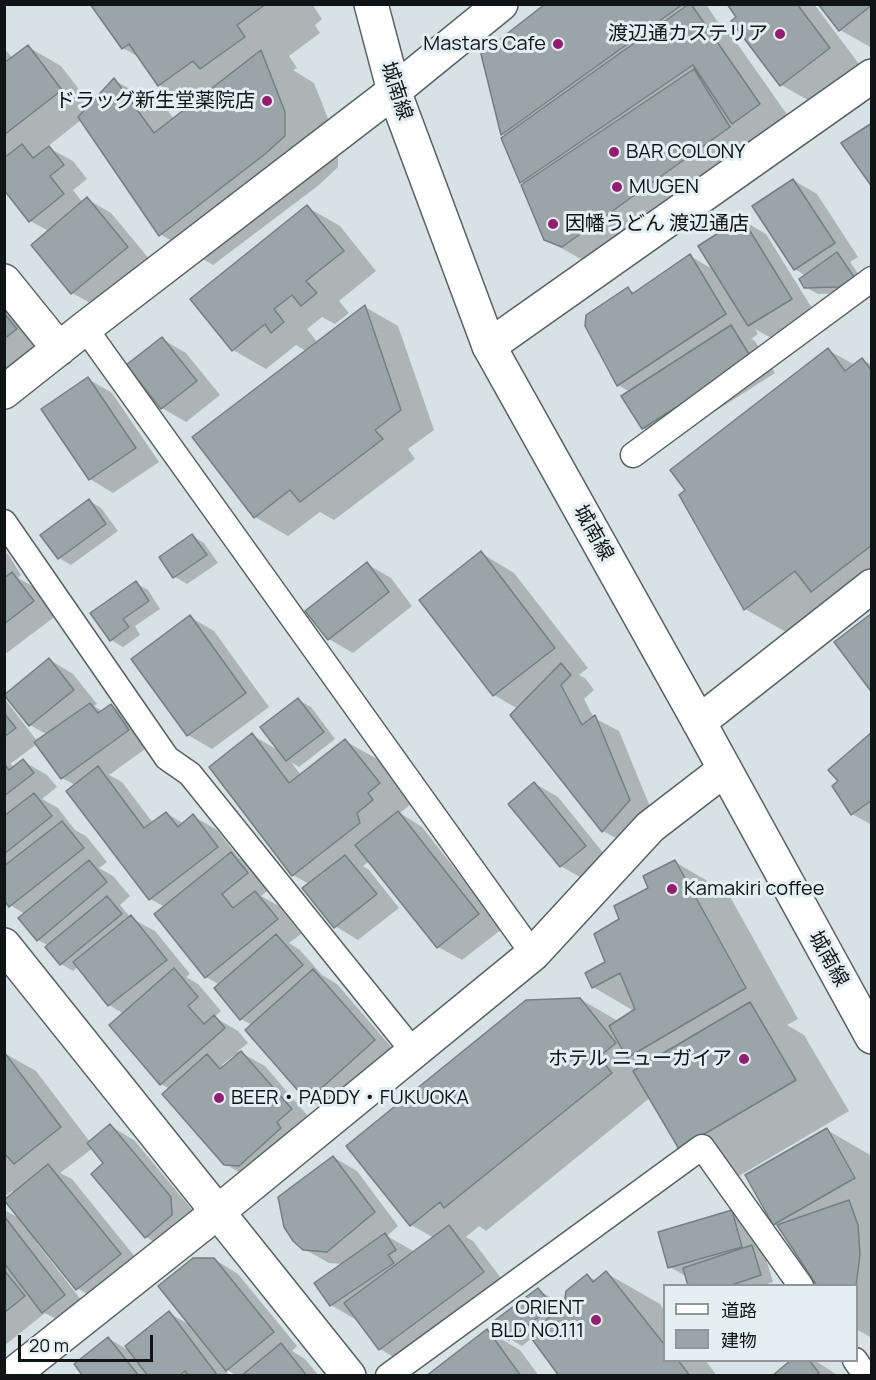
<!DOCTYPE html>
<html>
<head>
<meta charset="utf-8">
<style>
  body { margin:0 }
  #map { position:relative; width:876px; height:1380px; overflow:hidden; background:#d7e2e4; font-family:Manrope,"Noto Sans JP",sans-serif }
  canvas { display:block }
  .frame { position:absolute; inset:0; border:6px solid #101415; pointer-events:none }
  .legend { position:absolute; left:663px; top:1284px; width:195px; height:78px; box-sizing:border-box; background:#e4eff1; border:2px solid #8f9799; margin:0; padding:8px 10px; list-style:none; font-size:18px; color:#101415 }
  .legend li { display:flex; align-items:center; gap:12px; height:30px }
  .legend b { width:30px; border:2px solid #8f9799 }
  .scale { position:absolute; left:18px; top:1335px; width:135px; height:27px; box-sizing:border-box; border:3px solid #101415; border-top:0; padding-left:8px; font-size:18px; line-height:21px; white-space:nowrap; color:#101415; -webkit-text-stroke:4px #e4eff1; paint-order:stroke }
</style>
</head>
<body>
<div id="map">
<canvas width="876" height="1380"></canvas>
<div class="frame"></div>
<ul class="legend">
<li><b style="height:8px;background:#fff"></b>道路</li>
<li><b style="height:16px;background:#9aa5a7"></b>建物</li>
</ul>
<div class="scale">20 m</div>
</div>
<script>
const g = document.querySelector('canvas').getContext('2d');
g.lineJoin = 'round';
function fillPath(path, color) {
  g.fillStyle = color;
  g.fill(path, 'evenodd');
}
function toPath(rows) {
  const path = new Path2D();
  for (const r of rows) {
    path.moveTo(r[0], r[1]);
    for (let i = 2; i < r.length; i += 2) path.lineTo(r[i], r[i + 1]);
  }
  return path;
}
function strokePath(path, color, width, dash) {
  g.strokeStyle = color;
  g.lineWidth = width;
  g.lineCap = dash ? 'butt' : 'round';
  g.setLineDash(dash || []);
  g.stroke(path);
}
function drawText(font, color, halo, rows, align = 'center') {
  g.font = font + ' Manrope,"Noto Sans JP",sans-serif';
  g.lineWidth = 6;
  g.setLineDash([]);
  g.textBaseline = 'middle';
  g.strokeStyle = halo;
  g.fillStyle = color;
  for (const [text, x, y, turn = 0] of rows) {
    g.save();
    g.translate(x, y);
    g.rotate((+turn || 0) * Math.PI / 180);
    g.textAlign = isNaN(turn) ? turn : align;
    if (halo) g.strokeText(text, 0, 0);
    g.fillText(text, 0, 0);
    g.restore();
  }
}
fillPath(toPath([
  [92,4,312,4,322,19,315,25,320,33,289,56,297,68,293,70,314,83,338,144,338,167,319,185,213,265,160,234,81,120,47,147,73,161,87,179,73,190,83,203,87,199,111,213,151,261,96,306,72,293,49,231,30,221,4,187,4,48,13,59,28,47,61,66,91,105,114,80,168,111,174,119,193,104,159,85,140,58,123,48],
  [547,4,706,4,717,21,724,25,793,123,766,142,755,136,762,146,596,265,579,258,545,239,525,184,521,182,506,136,502,134],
  [729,4,814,4,862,68,815,104,781,85,733,21,739,17],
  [872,4,872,48,840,30],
  [793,180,817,194,858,257,850,262,865,284,852,293,818,294,805,287,806,276,795,269],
  [307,207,340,226,376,271,339,301,349,313,335,324,322,317,307,329,318,343,365,307,398,326,434,430,408,449,415,459,334,520,320,512,288,536,255,517,307,352,296,345,266,369,233,350],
  [742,220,766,234,815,313,773,339,755,329,758,334,751,339,755,341,775,373,667,442,643,428,630,392,618,385,587,325,628,289,636,293,690,256,714,270],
  [4,297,40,343,4,371],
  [162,339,186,353,220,395,186,422,162,408],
  [828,350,855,365,862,360,872,365,872,599,853,614,828,600,786,632,745,609,681,495],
  [88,379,112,393,159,462,113,493,90,479],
  [89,501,101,508,118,531,71,565,59,558],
  [192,536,204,543,218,563,187,584,175,577,161,558],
  [4,553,8,554,21,575,18,578,36,588,57,615,4,655],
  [481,553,514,573,588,668,579,675,585,678,594,690,584,699,594,718,619,731,653,814,627,844,603,831,512,715,518,709,494,695],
  [367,564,391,578,412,606,353,653,329,639],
  [136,583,148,590,160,609,135,626,140,635,123,647,111,640],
  [190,617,214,631,269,707,212,749,188,735],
  [50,660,73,674,97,704,94,706,102,711,111,706,135,719,152,744,109,775,122,782,153,823,166,813,184,824,193,816,217,830,239,858,255,867,271,888,261,896,279,906,301,934,289,943,300,950,322,975,337,984,398,1055,332,1113,308,1100,252,1025,241,1019,220,985,206,977,165,907,150,899,75,785,62,778,37,744,10,764,15,767,23,761,47,775,57,787,42,799,58,808,75,830,86,836,107,862,99,868,113,876,130,896,120,905,131,918,155,931,190,974,186,977,198,984,221,1011,214,1017,238,1031,248,1043,238,1051,265,1066,314,1123,249,1178,225,1164,170,1089,161,1084,124,1014,109,1005,78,967,73,971,61,964,49,946,38,940,25,914,10,905,4,898,4,698,38,742,48,735,30,725],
  [233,1056,235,1058,225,1067,222,1065],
  [298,700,311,707,335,739,299,767,291,762,301,775,345,741,379,760,412,803,400,813,422,827,502,929,462,960,438,947,370,861,363,866,369,870,399,908,358,940,335,926,309,884,293,875,252,735,281,752],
  [872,734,872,825,852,814,841,782],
  [534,783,558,797,609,860,585,880,561,866],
  [675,862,728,893,798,1019,787,1025,804,1035,849,1111,734,1179,651,1097,486,1231,479,1226,466,1237,473,1241,507,1286,404,1363,380,1349,360,1322,331,1305,343,1264,329,1263,304,1249,333,1157,357,1171,398,1226,387,1236,415,1252,434,1238,411,1225,580,999,618,1021,634,1011,593,987,606,962,621,920],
  [4,1053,36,1071,90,1142,110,1126,134,1140,194,1212,170,1251,146,1237,105,1163,93,1148,60,1173,72,1179,144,1268,101,1302,77,1288,39,1241,37,1243,88,1309,67,1325,45,1313,4,1346,4,1210,23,1220,14,1193,12,1191,4,1197],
  [827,1130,872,1156,872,1338,856,1329,856,1286,819,1286,780,1227,774,1224],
  [732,1212,756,1226,773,1282,761,1286,690,1286,687,1277,670,1267],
  [214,1259,238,1274,297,1346,292,1351,305,1359,319,1376,237,1376,224,1368,230,1376,85,1376,108,1338,131,1352,169,1313,192,1326],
  [606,1273,660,1304,664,1310,664,1360,705,1360,717,1376,561,1376,533,1337,522,1346,510,1339,538,1290,550,1297,560,1309,587,1276,597,1281],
  [487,1331,520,1350,539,1376,428,1376],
  [794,1360,814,1360,839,1376,774,1376]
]), '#0003');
const building = toPath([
  [90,4,266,4,237,25,245,37,200,69,193,61,158,86,129,44,122,49,90,4],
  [545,4,683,4,501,135,481,54,545,4],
  [689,4,691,4,760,104,732,124,693,65,520,183,501,138,689,4],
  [727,4,797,4,830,48,780,86,731,21,736,17,727,4],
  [818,4,872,4,872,5,839,31,818,4],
  [28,45,62,90,4,135,4,63,28,45],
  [261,50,285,112,285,136,265,154,159,236,78,117,114,78,154,133,261,50],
  [694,69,730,127,562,247,544,240,521,185,694,69],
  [872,123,872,187,841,143,872,123],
  [22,144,33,158,49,146,64,165,50,176,64,194,29,222,4,190,4,158,22,144],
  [793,179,835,243,794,270,752,206,793,179],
  [87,197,128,247,71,294,31,245,87,197],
  [307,205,344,251,306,281,317,293,301,306,292,295,274,309,284,322,271,333,265,324,232,351,190,299,307,205],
  [742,218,792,299,748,326,698,246,742,218],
  [837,252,854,277,839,287,804,288,799,279,837,252],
  [690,254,726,314,617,386,585,326,586,315,628,287,632,294,690,254],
  [365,305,401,410,375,430,383,439,300,502,290,490,254,518,192,437,365,305],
  [4,313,17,329,4,339,4,313],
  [731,325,752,359,642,429,621,396,731,325],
  [162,337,197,381,161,409,126,365,162,337],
  [828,348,845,371,862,358,872,371,872,545,811,592,795,571,744,610,679,495,685,490,670,470,828,348],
  [88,377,136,448,89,480,41,409,88,377],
  [89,499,106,524,58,559,40,535,89,499],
  [192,534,207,555,173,578,159,557,192,534],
  [481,551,555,648,493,696,419,600,481,551],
  [367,562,389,592,328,640,305,611,367,562],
  [12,572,34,601,4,624,4,578,12,572],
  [136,581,149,601,123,619,129,627,110,641,90,613,136,581],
  [872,613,872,690,870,690,834,642,872,613],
  [190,615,246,693,187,736,131,659,190,615],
  [49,658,74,690,29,726,4,695,49,658],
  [561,663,571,675,561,685,582,725,595,715,630,800,602,832,510,715,561,663],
  [298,698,324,732,286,761,260,727,298,698],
  [90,703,98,713,111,704,129,730,61,779,34,742,90,703],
  [4,713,16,728,4,737,4,713],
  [872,732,872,800,851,815,832,786,838,781,828,770,872,732],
  [252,733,289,783,345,739,380,783,368,793,373,800,357,813,360,823,292,876,209,767,252,733],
  [23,759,34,773,4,796,4,764,9,770,23,759],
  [98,766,144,828,166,812,178,827,193,814,218,847,149,900,66,791,98,766],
  [534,782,586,846,560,867,508,804,534,782],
  [34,793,52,816,4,854,4,816,34,793],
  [398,811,479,914,437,948,355,845,398,811],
  [62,821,84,848,9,907,4,900,4,866,62,821],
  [231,852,248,873,222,894,233,908,255,891,278,919,205,978,154,914,231,852],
  [345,855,377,894,334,928,302,888,345,855],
  [89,860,107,882,37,941,18,918,89,860],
  [675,860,746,988,627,1058,609,1026,635,1009,620,973,592,988,585,973,605,962,594,934,619,919,614,906,648,888,643,876,675,860],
  [107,896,122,914,60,965,45,947,107,896],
  [131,915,167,960,108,1006,73,962,131,915],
  [276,934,303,965,240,1020,214,988,276,934],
  [174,968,198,997,188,1006,204,1024,214,1015,225,1028,160,1085,109,1025,174,968],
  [313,969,375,1040,307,1101,245,1030,313,969],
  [580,998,616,1043,599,1057,612,1073,444,1208,440,1202,410,1226,346,1146,526,1000,580,998],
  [750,1002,796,1080,679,1149,633,1071,750,1002],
  [241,1051,292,1109,277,1122,281,1128,239,1166,224,1165,162,1094,207,1054,220,1069,241,1051],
  [4,1052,61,1127,14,1164,4,1153,4,1052],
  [110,1124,171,1197,172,1215,145,1238,91,1174,103,1163,87,1143,110,1124],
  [827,1128,855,1178,773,1225,745,1175,827,1128],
  [333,1156,375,1212,327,1252,303,1250,293,1241,284,1227,278,1197,333,1156],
  [48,1164,121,1254,76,1290,4,1200,48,1164],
  [849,1200,858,1225,860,1255,856,1286,817,1286,777,1225,849,1200],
  [732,1210,742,1247,668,1268,658,1232,732,1210],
  [4,1216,65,1295,42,1313,4,1263,4,1216],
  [449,1225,484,1272,379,1350,344,1303,449,1225],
  [385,1233,396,1250,388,1255,394,1263,330,1306,314,1283,385,1233],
  [752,1245,761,1275,729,1286,688,1286,683,1268,752,1245],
  [193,1258,214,1258,274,1332,226,1371,158,1286,193,1258],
  [4,1270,25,1296,4,1313,4,1270],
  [606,1271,664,1344,664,1360,678,1360,690,1376,559,1376,529,1335,564,1304,566,1291,587,1274,593,1282,606,1271],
  [538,1288,553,1306,509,1340,494,1321,538,1288],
  [169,1311,218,1376,189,1376,185,1371,179,1376,148,1376,125,1346,169,1311],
  [487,1329,521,1376,426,1376,487,1329],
  [108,1337,139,1376,83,1376,74,1364,108,1337],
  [281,1343,307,1376,241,1376,281,1343],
  [791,1360,809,1360,819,1373,815,1376,772,1376,791,1360]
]);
fillPath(building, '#9aa5a7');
strokePath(building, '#757f80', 1.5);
const service = toPath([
  [85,328,533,954],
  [633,455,872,279],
  [4,522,167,758,190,774,413,1051],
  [855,1360,866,1376],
  [388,1376,702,1147,801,1286]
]);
const minor = toPath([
  [4,281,59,349],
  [489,346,872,76],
  [4,392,85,328,394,91,501,4],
  [699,722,872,586],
  [11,1376,219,1211,533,954,650,827,724,770]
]);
const tertiary = toPath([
  [371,4,394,91,489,346,699,722,872,1037],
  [4,945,349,1376]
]);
strokePath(service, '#586263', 27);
strokePath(minor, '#586263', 36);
strokePath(tertiary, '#586263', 36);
strokePath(service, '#fff', 24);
strokePath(minor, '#fff', 33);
strokePath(tertiary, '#fff', 33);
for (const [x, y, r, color] of [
  [780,34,6,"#981b72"],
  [558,44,6,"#981b72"],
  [267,101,6,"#981b72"],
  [614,152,6,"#981b72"],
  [617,187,6,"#981b72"],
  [553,224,6,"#981b72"],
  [672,889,6,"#981b72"],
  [744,1059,6,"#981b72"],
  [219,1098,6,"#981b72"],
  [596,1320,6,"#981b72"]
]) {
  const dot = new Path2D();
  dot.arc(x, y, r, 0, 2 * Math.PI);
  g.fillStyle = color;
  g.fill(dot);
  strokePath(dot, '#e4eff1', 2);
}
drawText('20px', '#101415', '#e4eff1', [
  ["渡辺通カステリア",768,34],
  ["Mastars Cafe",546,44],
  ["ドラッグ新生堂薬院店",255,101],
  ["BAR COLONY",626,152,"left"],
  ["MUGEN",629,187,"left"],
  ["因幡うどん 渡辺通店",565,224,"left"],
  ["Kamakiri coffee",684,889,"left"],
  ["ホテル ニューガイア",732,1059],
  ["BEER・PADDY・FUKUOKA",231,1098,"left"],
  ["ORIENT",584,1308],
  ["BLD NO.111",584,1331]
], 'right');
drawText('20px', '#101415', '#e4eff1', [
  ["城南線",396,91,72],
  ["城南線",593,533,61],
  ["城南線",828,959,61]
]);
</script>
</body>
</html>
